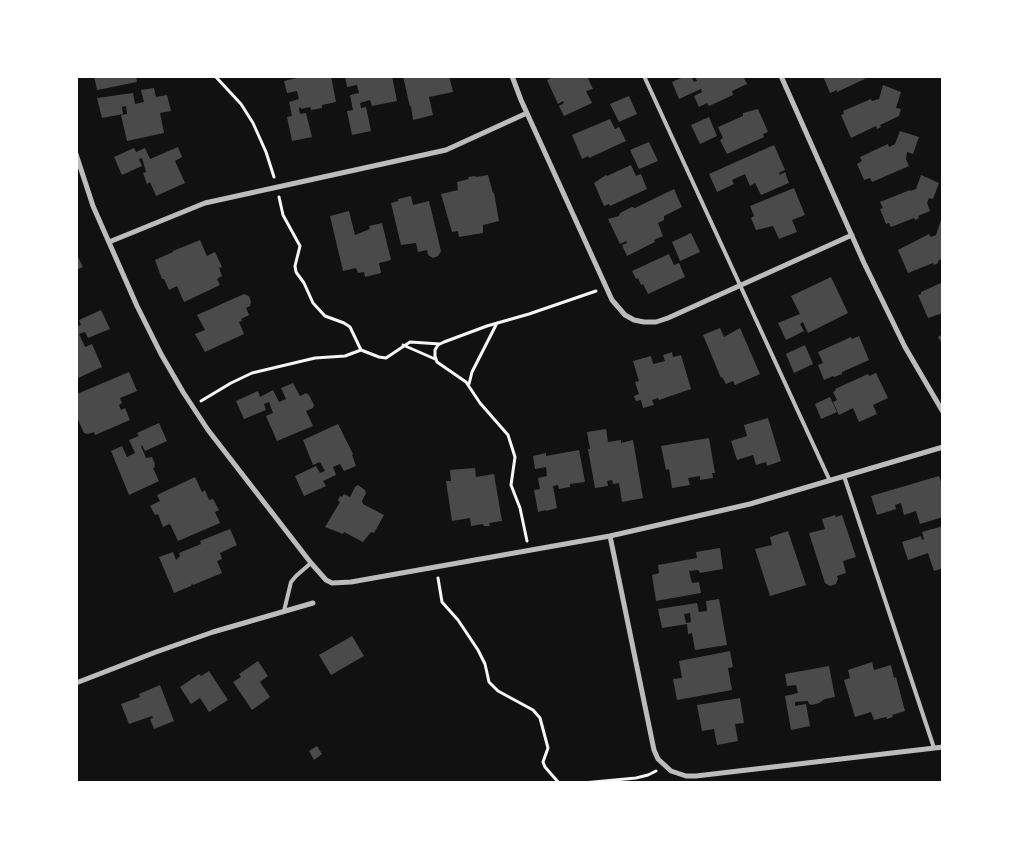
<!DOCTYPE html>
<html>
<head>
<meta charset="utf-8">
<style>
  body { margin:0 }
  #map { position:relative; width:1019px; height:859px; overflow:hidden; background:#111; font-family:Raleway,sans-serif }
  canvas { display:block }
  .frame { position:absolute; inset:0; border:78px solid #fff; pointer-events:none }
</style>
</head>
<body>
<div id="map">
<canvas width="1019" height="859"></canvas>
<div class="frame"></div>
</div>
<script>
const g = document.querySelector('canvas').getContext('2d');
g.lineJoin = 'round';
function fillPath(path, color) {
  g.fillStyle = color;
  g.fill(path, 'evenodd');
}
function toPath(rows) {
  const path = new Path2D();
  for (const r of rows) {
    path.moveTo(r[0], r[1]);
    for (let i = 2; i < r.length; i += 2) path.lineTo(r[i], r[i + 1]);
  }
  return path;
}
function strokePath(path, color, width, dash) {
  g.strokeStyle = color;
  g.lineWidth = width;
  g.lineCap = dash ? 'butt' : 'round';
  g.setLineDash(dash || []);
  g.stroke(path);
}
fillPath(toPath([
  [94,76,136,76,137,82,97,90],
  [305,76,331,76,336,102,322,105,322,108,311,110,310,107,301,109,301,107,299,108,300,114,306,113,312,137,292,141,287,117,292,116,289,102,299,99,297,91,287,93,284,81],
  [345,76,392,76,397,101,372,106,370,100,360,103,361,108,366,107,371,131,352,135,347,111,353,110,350,95,359,93,357,85,347,87],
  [403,76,449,76,453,92,429,97,433,115,413,120,411,106,410,107],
  [555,76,587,76,593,89,586,91,592,103,564,116,559,106,564,103,563,101,558,104,547,80],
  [686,76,691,76,694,82,697,81,695,76,743,76,747,84,732,91,733,95,709,106,707,103,699,107,694,96,702,92,701,89,679,99,672,82],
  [823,76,871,76,837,92,837,90,830,93],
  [883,85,901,92,896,108,901,109,899,116,880,125,881,127,877,129,876,126,851,138,841,115,844,114,843,111,871,99,872,101,879,99],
  [154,88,156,97,167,95,171,111,160,113,164,133,127,141,121,115,127,114,126,106,122,107,123,114,102,118,97,98,133,93,135,104,144,102,141,90],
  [629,96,637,114,619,122,610,104],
  [758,109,768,132,763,134,764,137,727,154,720,140,723,138,718,127,743,116,743,113],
  [709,117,717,136,700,144,691,125],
  [610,119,615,129,619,127,626,141,589,158,588,156,582,159,572,135],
  [900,131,919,137,913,154,907,152,906,159,909,166,872,182,870,178,864,180,857,164,862,161,860,157,888,144,889,147,895,144],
  [649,142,658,161,639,169,630,150],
  [774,145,785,170,779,173,780,175,785,172,789,183,761,195,755,183,750,186,745,174,732,180,734,184,717,192,709,174],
  [178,147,182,157,175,161,185,183,156,196,150,182,147,184,143,173,146,172,142,158,139,159,142,166,122,175,114,157,134,148,136,152,145,148,150,159],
  [631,165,636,176,641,174,647,189,610,206,609,204,604,206,594,183,606,175,607,176],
  [488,175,493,193,494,193,499,221,483,225,483,233,459,237,458,231,452,232,441,194,458,190,457,182,469,179,468,177,475,176,476,177],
  [921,175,939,183,933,199,929,198,927,203,930,211,918,216,919,218,915,220,914,218,891,227,889,223,886,224,880,209,883,208,880,202,910,190,910,191,916,189],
  [794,188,805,215,792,220,797,232,779,239,773,226,756,230,751,218,754,216,750,206],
  [674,189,682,207,664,216,664,220,658,223,663,236,654,240,655,242,627,256,622,245,627,243,626,241,620,244,608,219,619,216,620,213,632,207,635,208],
  [411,196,413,205,429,201,441,251,438,256,433,258,428,255,427,250,418,252,416,243,401,245,391,203,398,201,398,199],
  [349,211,355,235,370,229,369,226,382,223,391,260,379,263,381,273,365,277,364,272,358,273,356,268,343,271,330,216],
  [941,220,943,221,943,258,938,261,938,263,934,265,933,263,908,273,898,250,929,234,931,237,936,235],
  [691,233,700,252,680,261,672,242],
  [200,240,207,256,215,252,222,267,219,268,222,276,217,279,220,285,184,302,177,286,169,290,164,279,162,279,155,260,173,252,173,251],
  [76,253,83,267,76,270],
  [669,254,674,265,679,263,685,277,648,294,643,284,641,285,638,278,636,279,632,271],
  [831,277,848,313,808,333,803,322,800,324,804,331,786,340,778,323,800,314,791,296],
  [943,282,943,313,928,318,918,295,921,294,921,292],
  [244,294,249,296,251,302,250,306,246,308,249,315,241,319,242,321,239,322,244,334,205,352,195,334,205,330,197,315],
  [101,310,110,329,88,338,85,332,79,334,85,347,92,344,102,367,76,379,76,327,81,325,79,320],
  [720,328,724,337,740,328,760,374,735,385,733,381,726,384,722,377,721,378,703,335],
  [943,334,943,345,938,337],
  [859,336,869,360,842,372,842,374,834,377,833,376,824,380,818,365,823,363,818,352,851,337,852,339],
  [805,345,813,364,794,373,786,354],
  [672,352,673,357,681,355,691,389,659,400,658,398,652,400,654,405,643,408,641,400,636,401,634,396,639,394,635,382,639,381,633,361,651,356,653,364,665,361,663,355],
  [129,372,137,391,120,398,122,403,119,405,121,410,125,408,130,420,95,435,94,432,88,434,84,433,76,415,77,394],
  [876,373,888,398,873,405,877,414,859,422,853,408,839,415,833,402,837,400,833,392,836,390,835,389,868,374,869,376],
  [293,383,300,396,306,393,309,395,314,405,313,408,306,411,313,426,277,441,266,416,273,413,269,402,264,404,266,410,244,419,236,401,258,391,260,397,273,390,279,402,286,399,281,388],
  [830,397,837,412,821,419,815,404],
  [768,418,781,461,767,466,766,462,756,465,753,455,737,460,731,441,747,436,744,425],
  [159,423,167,441,145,451,142,445,141,446,146,458,152,457,155,464,154,465,155,467,153,468,159,481,129,495,111,451,122,446,127,457,135,453,129,440,139,436,137,433],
  [338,424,353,454,352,455,356,466,344,471,340,464,333,467,336,475,323,481,326,486,304,496,295,476,316,466,320,473,325,471,320,462,313,465,303,440],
  [606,429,608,442,621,440,621,443,633,440,643,498,622,502,619,483,613,484,612,480,607,481,608,486,595,488,588,449,590,449,587,432],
  [709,438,715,473,712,473,713,478,700,480,700,476,688,478,690,485,672,488,669,469,666,470,661,446],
  [579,450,585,482,570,484,570,487,559,489,558,485,553,486,557,508,546,511,546,510,538,512,534,490,540,489,538,478,547,476,546,467,535,469,533,456,546,453,546,456],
  [475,468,476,477,494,474,502,521,489,523,490,526,484,526,483,524,471,526,470,518,452,521,446,481,451,481,450,470],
  [939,476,943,488,943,503,941,504,941,506,943,505,943,517,920,524,916,511,904,515,901,503,895,505,896,509,877,515,871,496],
  [195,477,202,492,205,490,209,500,213,499,219,510,215,512,220,523,178,541,171,526,169,524,163,527,158,514,155,515,150,506,160,501,157,495],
  [358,485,365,490,366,493,362,501,363,504,384,515,374,533,371,532,363,542,344,532,343,534,325,527,340,502,338,500,340,496,342,497,344,494,350,497,355,487],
  [835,515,836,517,842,515,856,557,843,561,846,573,837,576,838,579,836,584,830,586,825,583,809,533,825,529,822,519],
  [943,526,943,568,934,571,928,553,908,560,902,542,921,536,922,540,924,539,922,532],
  [230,529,237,545,220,553,222,559,217,561,222,573,193,585,192,583,191,586,174,593,159,557,173,552,176,560,180,556,179,553,201,544,200,541],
  [788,531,806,585,770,596,755,549,772,545,770,537],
  [720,548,723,569,700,573,698,570,689,571,692,583,699,582,701,593,656,601,652,575,659,573,658,565,697,558,696,552],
  [719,599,727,645,695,650,692,633,688,634,687,624,662,628,658,609,697,603,699,612,707,611,706,601],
  [690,613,691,622,686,623,684,614],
  [352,636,364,656,331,675,319,655],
  [730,651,733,667,728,668,732,690,677,700,673,679,682,678,679,661],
  [258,661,268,676,260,682,270,697,252,710,233,682,241,677,239,674],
  [872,662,874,670,891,665,894,678,896,677,905,711,892,715,893,717,887,719,886,717,874,720,871,712,855,717,844,680,850,678,848,670],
  [829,666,835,697,825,699,819,703,812,705,809,704,808,701,795,702,795,706,806,704,810,726,791,730,785,696,798,693,796,685,787,686,785,674],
  [209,671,228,700,209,712,200,698,191,704,180,687,199,674,201,676],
  [160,685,174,721,154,729,150,719,153,718,152,716,129,724,121,704,140,697,139,694],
  [740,698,744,723,735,724,738,741,717,745,714,729,702,731,697,705],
  [317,746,322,754,314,760,309,751]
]), '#4a4a4a');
strokePath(toPath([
  [215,76,241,104,253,123,266,152,274,177],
  [279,197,283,215,300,246,295,266,296,272,304,283,313,303,325,316,344,323,350,327,361,350],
  [403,345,435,359],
  [469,384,472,372,497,323],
  [201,401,231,383,252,373,315,358,345,356,361,350,379,357,386,358,410,342,440,344],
  [527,541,520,508,511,485,515,457,508,435,480,403,466,382,437,362,435,356,435,350,438,345,444,342,487,326,529,314,596,291],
  [438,578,442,602,458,620,478,650,485,664,489,682,498,691,533,710,540,718,548,748,543,762,545,767,559,783],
  [583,783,636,778,648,775,656,771]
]), '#f5f5f5', 3);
strokePath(toPath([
  [644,76,830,481],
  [844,476,934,748],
  [284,611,291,582,296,576,311,563]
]), '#bcbcbc', 4);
strokePath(toPath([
  [512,76,521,100,612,300,625,315,634,320,644,322,656,322,668,318,852,235],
  [781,76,864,263,905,347,943,412],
  [76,154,93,206,137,306,161,354,183,392,208,430,311,563,326,580,332,583,351,582,610,536,750,504,943,447],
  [109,242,205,203,446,150,527,113],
  [610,536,654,750,658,759,671,771,686,776,696,776,943,747],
  [76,683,156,652,213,632,313,603]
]), '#bcbcbc', 5);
</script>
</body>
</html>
